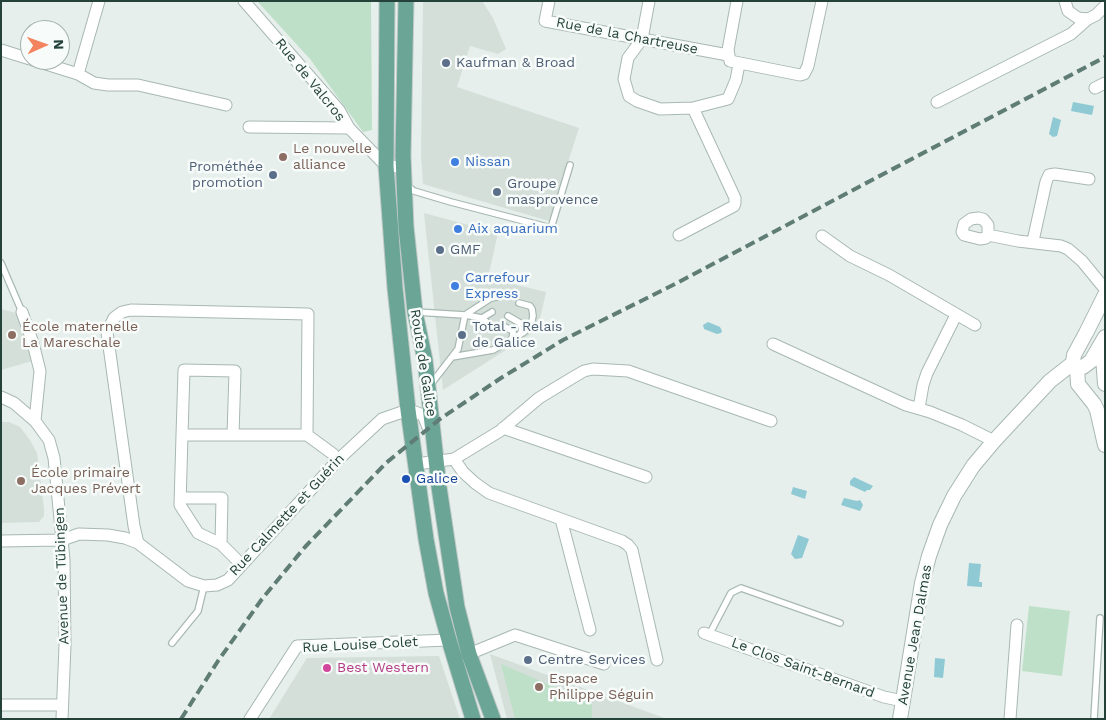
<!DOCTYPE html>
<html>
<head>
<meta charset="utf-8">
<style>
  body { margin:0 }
  #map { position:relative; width:1106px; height:720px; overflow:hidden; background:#e6efeb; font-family:"Work Sans",sans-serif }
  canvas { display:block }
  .frame { position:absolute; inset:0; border:2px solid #24423a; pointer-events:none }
  .north { position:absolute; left:20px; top:20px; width:50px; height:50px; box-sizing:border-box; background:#f7fbf9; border:1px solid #a3b1ad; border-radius:50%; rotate:88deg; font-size:14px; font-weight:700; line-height:20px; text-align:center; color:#24423a }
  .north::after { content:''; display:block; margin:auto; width:18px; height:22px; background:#f4845f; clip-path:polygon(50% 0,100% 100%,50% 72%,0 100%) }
</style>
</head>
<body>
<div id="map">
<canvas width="1106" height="720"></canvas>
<div class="frame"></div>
<div class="north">N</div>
</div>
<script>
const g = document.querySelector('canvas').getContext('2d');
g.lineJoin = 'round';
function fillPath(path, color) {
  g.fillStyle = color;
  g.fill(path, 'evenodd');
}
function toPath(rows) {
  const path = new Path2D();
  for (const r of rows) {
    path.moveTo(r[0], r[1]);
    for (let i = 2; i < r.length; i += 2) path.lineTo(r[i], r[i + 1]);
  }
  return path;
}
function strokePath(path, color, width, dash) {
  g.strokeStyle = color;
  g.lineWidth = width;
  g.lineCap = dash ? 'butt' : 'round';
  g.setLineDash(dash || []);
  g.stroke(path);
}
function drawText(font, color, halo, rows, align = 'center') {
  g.font = font + ' "Work Sans",sans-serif';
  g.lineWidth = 5;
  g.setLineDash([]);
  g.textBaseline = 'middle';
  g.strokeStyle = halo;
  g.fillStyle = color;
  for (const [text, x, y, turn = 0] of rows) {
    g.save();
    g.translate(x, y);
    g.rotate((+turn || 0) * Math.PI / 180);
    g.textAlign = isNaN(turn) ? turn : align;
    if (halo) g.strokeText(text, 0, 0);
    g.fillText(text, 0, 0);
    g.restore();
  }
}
fillPath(toPath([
  [423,1,482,1,493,18,506,49,498,54,470,46,457,87,579,128,549,221,423,184,421,155],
  [424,213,498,233,488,278,546,292,538,328,531,334,443,390],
  [1,309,16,313,32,361,1,370],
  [1,422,9,422,20,427,30,440,37,453,44,509,44,516,39,522,1,523],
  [490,654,667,719,507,719],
  [439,656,460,719,269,719,307,658]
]), '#d4dfda');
fillPath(toPath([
  [257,1,371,1,372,130,363,132,310,59],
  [1029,606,1070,611,1062,676,1022,671],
  [501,664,592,703,592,719,515,719]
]), '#bfe0c8');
fillPath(toPath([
  [1073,102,1094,106,1092,115,1071,111],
  [1053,117,1061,120,1057,136,1053,137,1049,134],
  [708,322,720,327,722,331,721,333,717,334,704,329,703,325],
  [854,477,873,486,870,490,867,490,865,492,850,485,850,481],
  [793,487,807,491,805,499,791,494],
  [844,498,857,501,860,500,863,505,860,511,841,505],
  [798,535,809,539,802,558,795,559,791,554],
  [969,563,981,564,979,582,982,582,982,587,967,586],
  [935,658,945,659,943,678,934,677]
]), '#8ec9d4');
const service = toPath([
  [406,185,414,191,451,202,551,228,570,165],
  [1,263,22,312],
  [416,312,465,315,458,349,431,384],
  [465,315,491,298,496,297],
  [465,315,482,318,489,324],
  [508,316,520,323,522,329,520,335],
  [482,318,492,312],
  [505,327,513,331,513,335,511,340],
  [452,357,493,350,524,332,531,325,533,316,532,309,530,306,519,303],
  [709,635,731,593,741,588,840,623],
  [172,643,198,611,204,586],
  [1094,719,1100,618]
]);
const minor = toPath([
  [244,1,339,110,349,128,386,166,404,167],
  [549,1,545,21,728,55],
  [649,1,642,39,628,58,624,79,629,96,637,101,660,109,693,108,728,99,736,80,739,64],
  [737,1,728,50,730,61,800,75,804,74,808,66,822,1],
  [1065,1,1068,11,1078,18,1088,19,1096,15,1105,6],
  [1,50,30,59],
  [33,60,78,74,99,1],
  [78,74,94,83,108,85,138,85,226,105],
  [1095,88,1105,83],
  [937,102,1071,34,1088,19],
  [249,127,349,128],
  [978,218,983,219,988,225,988,235,986,238,980,239,964,235,962,232,964,224,971,219,978,218],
  [679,235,734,206,735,203,735,198,693,108],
  [988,235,1018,241,1061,246,1068,249,1082,261,1105,289],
  [822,236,850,256,889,275,975,325],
  [1033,241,1046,182,1049,175,1055,174,1089,179],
  [22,312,33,343,40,371,35,421],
  [773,344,906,405,930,412,962,425,994,441],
  [1,397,14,403,35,421,49,440,54,458,64,560,65,645,62,719],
  [919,408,923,385,927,373,956,315],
  [503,428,646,477],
  [182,435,184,370,235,371,233,435],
  [454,459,463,472,475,483,489,493,622,541,628,545,632,550,657,660],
  [416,464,454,459,500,431,539,398,572,378,584,371,593,369,628,371,771,421],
  [181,498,222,498,221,544],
  [561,519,590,630],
  [1,541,62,540,79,534,108,535,125,538,138,543,188,581,204,586,217,585,228,580,339,459,382,419,408,410,415,412,423,415,429,430],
  [138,543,134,526,107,332,114,318,122,312,131,310,308,314,307,435],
  [242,565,221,544,198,533,180,505,182,435,307,435,333,454],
  [704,633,884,697,903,701],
  [469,654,515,635,604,664],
  [1,705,62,705],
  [250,719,297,646,449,640],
  [1010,719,1017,625]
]);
const tertiary = toPath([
  [1102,344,1105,384],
  [1077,368,1078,384,1094,404,1097,410,1105,445],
  [1077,368,1073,363,1074,355,1086,333,1105,295],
  [1077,368,1083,367,1091,361,1105,337],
  [900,719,922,583,929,556,940,525,954,496,973,466,994,441,1050,381,1073,363]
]);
const primary = toPath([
  [387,1,386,166,395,288,408,410,426,539,436,593,449,640,473,719],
  [406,1,403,156,406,227,415,312,425,360,439,487,457,607,469,654,493,719]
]);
strokePath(service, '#a8b8b2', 8);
strokePath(minor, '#a8b8b2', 13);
strokePath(tertiary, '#a8b8b2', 16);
strokePath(primary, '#c2cac8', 17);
strokePath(service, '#fff', 5.5);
strokePath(minor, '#fff', 11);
strokePath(tertiary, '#fff', 14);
strokePath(primary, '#6aa596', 15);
strokePath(toPath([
  [181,719,218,661,262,599,305,547,386,463,440,419,501,378,563,340,673,285,1105,57]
]), '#5f7d75', 4, [10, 5]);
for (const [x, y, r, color] of [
  [446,63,5,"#5c6f8a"],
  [283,157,5,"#8d6e63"],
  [455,162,5,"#3f7fe0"],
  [273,175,5,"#5c6f8a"],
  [497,192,5,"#5c6f8a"],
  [458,229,5,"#3f7fe0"],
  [440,250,5,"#5c6f8a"],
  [455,286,5,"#3f7fe0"],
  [12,335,5,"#8d6e63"],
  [462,335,5,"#5c6f8a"],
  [406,479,5,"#1a4fb4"],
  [21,481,5,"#8d6e63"],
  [528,660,5,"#5c6f8a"],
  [327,668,5,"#d1479c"],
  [539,687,5,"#8d6e63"]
]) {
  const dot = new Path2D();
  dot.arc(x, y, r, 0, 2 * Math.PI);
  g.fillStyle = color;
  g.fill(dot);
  strokePath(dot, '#f7fbf9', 2);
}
drawText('14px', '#24423a', '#f7fbf9', [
  ["Rue de la Chartreuse",627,36,11],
  ["Rue de Valcros",310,80,51],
  ["Route de Galice",423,363,81],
  ["Rue Calmette et Guérin",287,515,-47],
  ["Avenue de Tübingen",62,576,-92],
  ["Avenue Jean Dalmas",915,635,-80],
  ["Rue Louise Colet",360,645,-3],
  ["Le Clos Saint-Bernard",803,668,20]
]);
drawText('14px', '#4e5e75', '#f7fbf9', [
  ["Kaufman & Broad",456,63],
  ["Prométhée",263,167,"right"],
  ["promotion",263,183,"right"],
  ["Groupe",507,184],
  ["masprovence",507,200],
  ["GMF",450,250],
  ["Total - Relais",472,327],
  ["de Galice",472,343],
  ["Centre Services",538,660]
], 'left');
drawText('14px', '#785e54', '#f7fbf9', [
  ["Le nouvelle",293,149],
  ["alliance",293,165],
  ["École maternelle",22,327],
  ["La Mareschale",22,343],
  ["École primaire",31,473],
  ["Jacques Prévert",31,489],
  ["Espace",549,679],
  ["Philippe Séguin",549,695]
], 'left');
drawText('14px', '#366cbe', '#f7fbf9', [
  ["Nissan",465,162],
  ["Aix aquarium",468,229],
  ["Carrefour",465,278],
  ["Express",465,294]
], 'left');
drawText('14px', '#164399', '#f7fbf9', [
  ["Galice",416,479]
], 'left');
drawText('14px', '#b23c85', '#f7fbf9', [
  ["Best Western",337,668]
], 'left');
</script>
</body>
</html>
